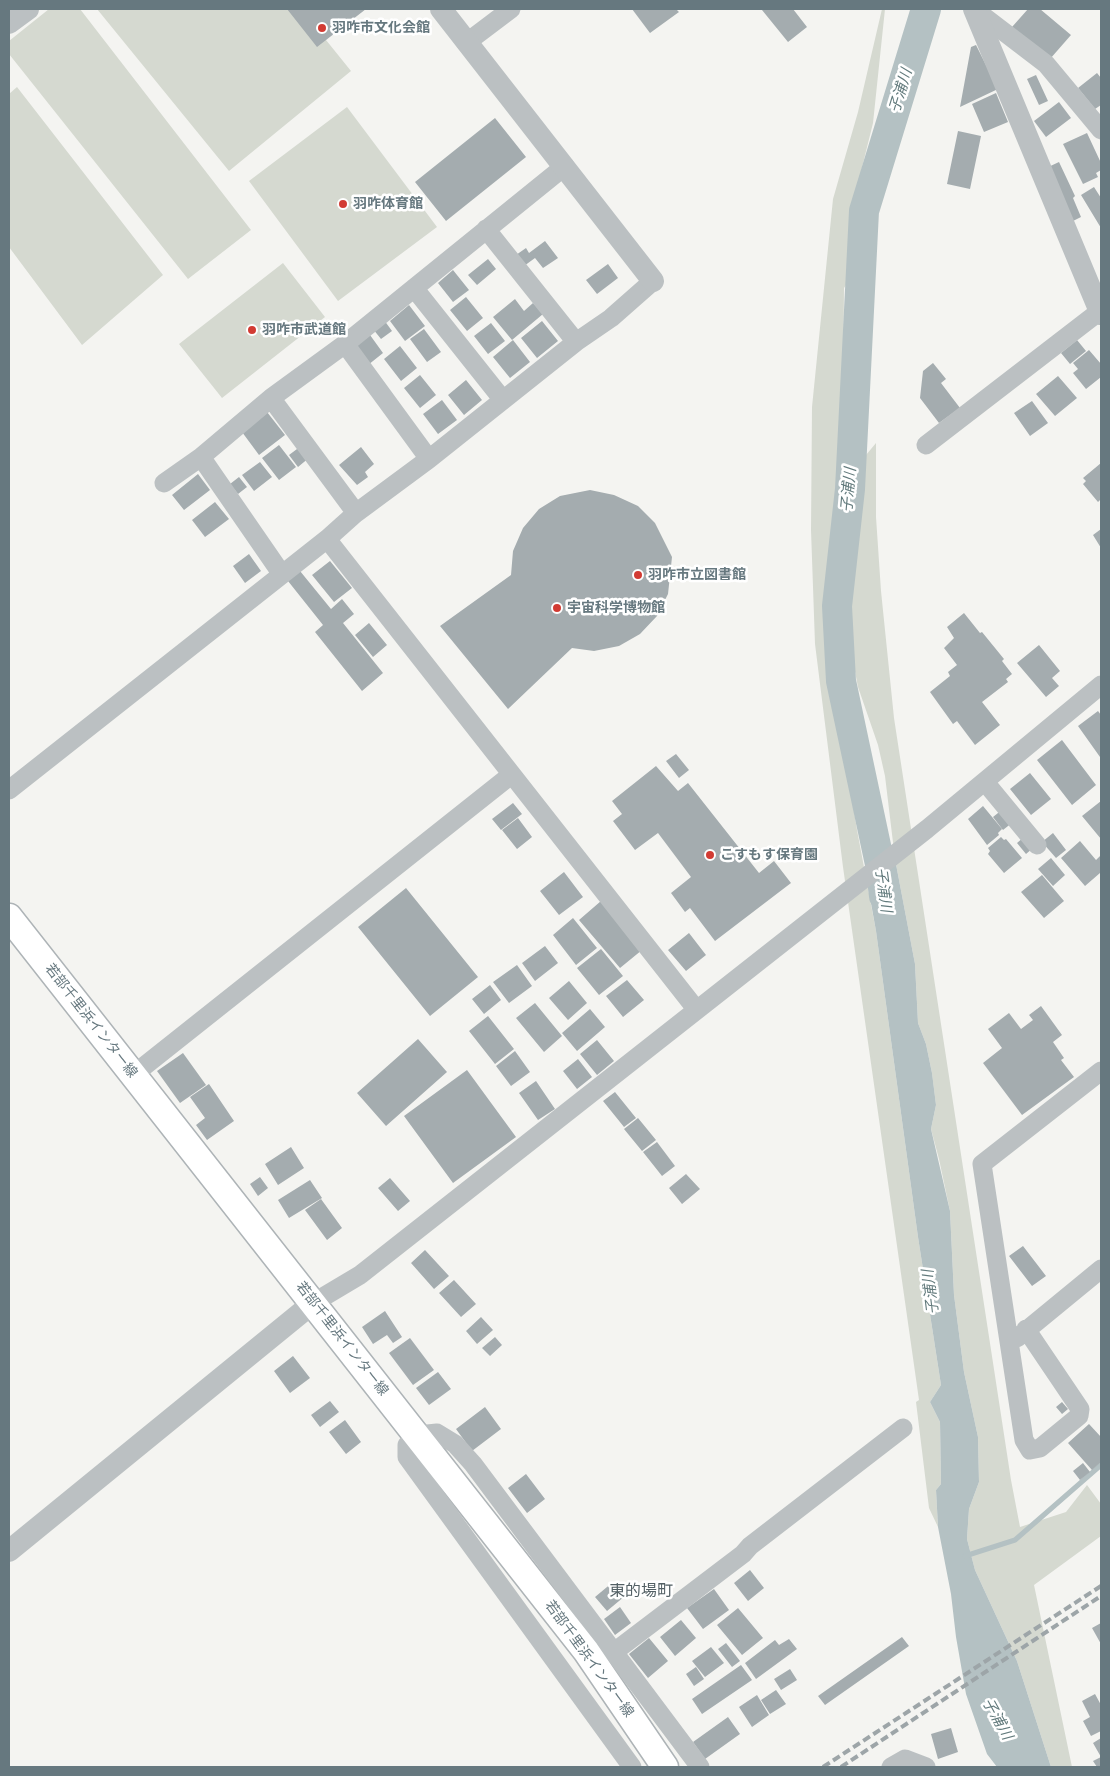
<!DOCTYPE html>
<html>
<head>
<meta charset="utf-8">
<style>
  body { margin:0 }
  #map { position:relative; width:1110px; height:1776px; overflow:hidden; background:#f4f4f1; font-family:"Noto Sans",sans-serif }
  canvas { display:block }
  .frame { position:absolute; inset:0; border:10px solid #66787f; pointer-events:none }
</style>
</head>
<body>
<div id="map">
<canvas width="1110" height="1776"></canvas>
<div class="frame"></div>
</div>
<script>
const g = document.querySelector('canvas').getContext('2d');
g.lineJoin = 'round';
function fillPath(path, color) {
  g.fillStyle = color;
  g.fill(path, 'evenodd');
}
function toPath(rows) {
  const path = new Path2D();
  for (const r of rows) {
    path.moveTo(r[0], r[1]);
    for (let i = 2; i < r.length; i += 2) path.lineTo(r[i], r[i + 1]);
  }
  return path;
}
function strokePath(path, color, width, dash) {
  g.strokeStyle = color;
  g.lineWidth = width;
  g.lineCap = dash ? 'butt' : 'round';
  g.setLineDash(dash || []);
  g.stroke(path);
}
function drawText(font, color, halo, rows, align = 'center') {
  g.font = font + ' "Noto Sans","Noto Sans JP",sans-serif';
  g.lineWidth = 5;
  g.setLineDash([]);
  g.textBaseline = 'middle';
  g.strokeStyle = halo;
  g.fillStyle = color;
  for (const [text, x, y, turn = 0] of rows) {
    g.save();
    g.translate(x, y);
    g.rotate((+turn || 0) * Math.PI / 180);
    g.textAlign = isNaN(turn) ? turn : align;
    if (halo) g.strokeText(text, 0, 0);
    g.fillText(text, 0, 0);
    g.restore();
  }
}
fillPath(toPath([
  [49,9,80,9,251,230,188,279,9,54,9,41],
  [97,9,301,9,351,71,229,171],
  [882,9,885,9,873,123,851,212,856,223,851,278,844,288,842,497,833,523,835,539,829,621,840,721,857,830,876,931,918,1237,941,1385,930,1402,940,1422,941,1484,936,1490,938,1527,929,1508,916,1402,919,1400,843,867,815,644,811,530,812,407,833,199,858,112],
  [17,87,163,275,82,345,9,247,9,94],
  [347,107,437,227,338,301,249,181],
  [283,263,325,317,222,398,179,344],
  [876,443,876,517,881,591,894,718,1011,1480,1020,1527,1066,1512,1087,1485,1101,1504,1101,1536,1034,1585,1072,1767,1051,1767,1017,1661,975,1570,967,1539,969,1509,979,1482,978,1437,964,1372,954,1295,950,1211,939,1159,931,1129,936,1105,932,1073,926,1044,918,1023,915,964,895,859,885,776,878,745,858,687,850,646,848,606,866,455]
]), '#d5d9d0');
fillPath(toPath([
  [895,859,915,964,918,1023,926,1044,932,1073,936,1105,931,1129,950,1211,954,1295,964,1372,978,1437,979,1482,969,1509,967,1539,975,1570,1017,1661,1051,1767,997,1767,987,1754,966,1694,956,1637,951,1594,938,1527,936,1490,941,1484,940,1422,930,1402,941,1385,918,1237,876,931,867,881]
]), '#b4c1c3');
strokePath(toPath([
  [965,1556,1015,1540,1101,1465]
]), '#b4c1c3', 5);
strokePath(toPath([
  [884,896,881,869,841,681,837,606,850,489,864,211,926,9]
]), '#b4c1c3', 30);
fillPath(toPath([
  [287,9,366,9,317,47],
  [632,9,676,9,679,12,650,33],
  [764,9,793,9,807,27,788,42,762,10],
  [1028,9,1040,9,1071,35,1050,59,1012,27],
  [976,45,998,89,960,107,971,47],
  [1097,73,1101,78,1101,105,1095,109,1078,88],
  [1036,75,1048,101,1039,105,1027,79],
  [996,93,1008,122,984,132,972,104],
  [1059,102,1071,118,1046,137,1034,121],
  [495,118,526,157,446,221,415,182],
  [958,131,981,136,970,189,947,184],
  [1087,133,1101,163,1101,170,1096,173,1098,177,1083,184,1063,144],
  [1059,162,1075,196,1073,198,1081,217,1069,223,1044,169],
  [1094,187,1101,198,1101,228,1081,195],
  [545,241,558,258,543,268,535,258,524,266,516,255,526,248,529,253],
  [488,259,496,269,477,285,468,275],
  [608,264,618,278,597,294,586,280],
  [453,270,469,290,453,302,438,283],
  [466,297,483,318,467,331,450,310],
  [515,299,524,311,533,303,543,314,512,340,493,317],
  [409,305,425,326,405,341,390,321],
  [384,320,392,331,381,339,373,329],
  [542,321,558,341,537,358,521,338],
  [491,323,505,341,488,354,474,336],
  [424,329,441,352,427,362,410,339],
  [370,335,383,353,368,365,354,348],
  [513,340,530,362,510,378,493,357],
  [1077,340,1086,351,1070,364,1061,353],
  [400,346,417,368,401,381,384,359],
  [1089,350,1101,364,1101,377,1086,389,1073,373,1078,369,1073,363],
  [933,363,946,379,941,383,960,408,939,423,920,398,923,371],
  [420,375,436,395,420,408,404,388],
  [1058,376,1077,398,1055,416,1036,394],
  [466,380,482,400,464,415,448,395],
  [442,400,457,420,438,434,423,414],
  [1032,401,1048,423,1030,436,1014,413],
  [267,412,285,435,259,455,242,432],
  [279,445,296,467,279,480,262,458],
  [301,446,310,457,298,467,289,455],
  [361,447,374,464,365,472,368,477,357,485,339,465],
  [260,462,272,477,254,491,242,475],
  [1101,463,1101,499,1098,502,1083,484,1086,481,1083,478],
  [198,474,210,490,184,510,172,495],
  [239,477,247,487,238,494,230,484],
  [590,490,614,495,638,506,655,523,672,557,668,594,657,616,640,634,619,646,594,651,572,648,508,709,440,626,511,575,513,551,523,528,539,509,560,496],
  [215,502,229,519,205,537,192,520],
  [1101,529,1101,548,1093,535],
  [249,554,261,571,245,583,233,566],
  [330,561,352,588,334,602,312,575],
  [300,571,331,609,342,599,354,614,343,623,383,673,362,691,315,632,323,625,288,581],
  [964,613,980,633,982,632,1004,659,1002,661,1012,674,1006,679,1008,682,982,702,1000,725,975,745,957,721,953,724,930,692,950,676,948,672,957,665,944,648,954,638,947,627],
  [369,623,387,645,373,657,355,635],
  [1039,645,1060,671,1052,678,1059,686,1046,697,1017,663],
  [1098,711,1101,715,1100,757,1078,726],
  [1062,740,1096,785,1072,805,1037,760],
  [676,754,689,770,679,778,666,761],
  [656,766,678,791,688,783,759,873,774,861,791,883,715,941,690,908,685,912,671,893,691,877,658,833,635,850,613,821,622,814,612,801],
  [1030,773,1051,799,1031,815,1010,789],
  [1101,801,1101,839,1082,816],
  [513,803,522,814,501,830,492,819],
  [983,806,1002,829,998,833,999,835,987,845,968,819],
  [1003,809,1013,822,1003,830,993,817],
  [518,818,532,837,517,849,502,830],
  [1053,833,1066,850,1056,858,1042,842],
  [1001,837,1004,840,1006,839,1022,858,1004,873,988,854,990,851,988,848],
  [1024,837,1033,848,1026,854,1017,843],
  [1080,841,1096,860,1101,855,1101,875,1100,873,1085,886,1061,858],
  [1051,858,1065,875,1053,886,1038,869],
  [564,872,583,897,559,915,540,891],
  [1042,875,1064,901,1044,918,1021,892],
  [406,888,478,977,430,1016,358,927],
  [601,901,642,950,620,968,579,920],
  [573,918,597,948,576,965,553,935],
  [689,933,706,955,686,971,668,950],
  [545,946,558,963,535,981,522,963],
  [601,949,623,976,599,995,577,968],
  [517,965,532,986,509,1003,493,982],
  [627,980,644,1000,623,1017,606,996],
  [569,981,587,1003,568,1020,549,998],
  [490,985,501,1000,484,1014,472,999],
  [535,1003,562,1036,544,1052,516,1018],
  [1041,1006,1062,1035,1053,1042,1064,1058,1061,1060,1074,1077,1022,1115,983,1063,1002,1048,988,1029,1009,1013,1021,1029,1033,1020,1029,1015],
  [590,1009,605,1027,577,1051,562,1033],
  [488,1016,514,1049,495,1064,469,1031],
  [418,1039,447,1072,386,1126,357,1093],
  [597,1040,614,1061,597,1075,580,1054],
  [515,1051,530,1072,511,1086,496,1066],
  [183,1053,206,1085,180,1103,157,1071],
  [578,1059,592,1077,577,1089,563,1071],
  [467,1070,516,1137,453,1183,404,1116],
  [536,1081,555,1109,538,1120,519,1093],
  [209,1084,234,1121,207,1140,196,1125,205,1118,190,1097],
  [615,1092,636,1118,624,1127,603,1101],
  [638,1118,656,1140,642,1151,624,1129],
  [657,1142,675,1166,662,1176,643,1152],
  [291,1147,304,1168,278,1185,265,1164],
  [686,1174,700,1189,682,1204,669,1188],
  [260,1177,268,1188,258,1196,250,1184],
  [390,1178,410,1201,398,1211,378,1188],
  [310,1180,322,1198,289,1218,278,1200],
  [321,1199,342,1228,327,1240,305,1210],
  [1023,1246,1046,1276,1032,1286,1009,1256],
  [425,1250,449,1276,434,1289,411,1263],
  [454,1280,476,1304,461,1317,439,1293],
  [385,1311,402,1337,393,1343,387,1335,373,1344,362,1327],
  [481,1317,493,1330,477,1344,466,1331],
  [495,1337,502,1345,490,1356,482,1348],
  [410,1338,434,1370,413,1385,389,1353],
  [293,1356,310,1378,290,1393,274,1371],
  [438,1372,451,1389,429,1405,416,1388],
  [330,1401,339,1412,320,1427,311,1415],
  [1062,1402,1068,1409,1062,1414,1056,1407],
  [485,1407,501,1429,472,1451,456,1429],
  [345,1420,361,1442,346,1454,329,1432],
  [1089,1424,1101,1437,1101,1462,1092,1470,1068,1443],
  [1083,1463,1090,1472,1080,1480,1073,1471],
  [526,1474,545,1499,527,1513,508,1488],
  [750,1570,764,1588,748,1601,734,1583],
  [613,1582,625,1596,607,1611,595,1597],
  [714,1589,729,1610,703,1629,687,1608],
  [620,1607,631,1623,615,1635,604,1619],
  [738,1608,763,1638,742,1655,717,1625],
  [681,1620,696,1638,675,1656,660,1637],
  [1101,1623,1101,1644,1092,1628],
  [902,1637,909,1646,825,1705,818,1696],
  [649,1638,668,1661,648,1678,629,1654],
  [789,1639,797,1649,756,1679,745,1663,775,1640,779,1645],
  [726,1643,740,1661,732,1667,718,1649],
  [711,1647,724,1663,705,1677,692,1661],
  [741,1665,752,1680,702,1714,692,1699],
  [696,1667,704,1679,694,1686,686,1674],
  [790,1669,797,1680,781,1690,774,1679],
  [776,1690,786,1704,770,1714,761,1700],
  [1095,1694,1101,1705,1101,1731,1091,1736,1083,1721,1090,1717,1082,1701],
  [757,1695,769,1715,752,1727,739,1707],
  [728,1717,740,1734,705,1759,693,1742],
  [951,1728,958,1752,938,1759,931,1734],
  [1101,1738,1101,1767,1097,1767,1093,1761,1101,1757,1093,1743]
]), '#a4acaf');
const secondary = toPath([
  [9,917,586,1651,665,1767]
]);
strokePath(secondary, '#aeb4b7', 29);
strokePath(toPath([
  [974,9,1046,64,1101,130],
  [466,43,511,9],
  [486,229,576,342],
  [414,288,503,400],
  [345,344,429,459],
  [271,398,356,513],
  [926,445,1100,311],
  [201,457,281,573],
  [164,483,201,457,271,398,345,344,565,166],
  [327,539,696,1009],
  [985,782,1037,845],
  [9,790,327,539,356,513,429,459,576,342,611,318,653,281],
  [133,1075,511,775],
  [313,1303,360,1275,927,829,1101,685],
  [1026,1329,1080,1409,1079,1416,1040,1448,1030,1450,1024,1440,982,1164,1101,1071],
  [1017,1338,1101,1269],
  [614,1652,743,1554,750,1546,903,1428],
  [632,1767,407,1457,407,1445,418,1435,437,1433,455,1444,473,1464,700,1767],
  [891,1767,905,1759,926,1767]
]), '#bbc0c2', 19);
strokePath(toPath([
  [441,9,653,281],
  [974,9,1101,314],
  [9,23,28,9],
  [9,1551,313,1303]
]), '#bbc0c2', 22);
strokePath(secondary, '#fff', 26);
strokePath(toPath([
  [823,1767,1101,1586],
  [841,1767,1101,1596]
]), '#9da5a8', 4, [8, 4]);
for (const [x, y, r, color] of [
  [322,28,5,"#d23b33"],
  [343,204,5,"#d23b33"],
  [252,330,5,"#d23b33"],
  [638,575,5,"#d23b33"],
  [557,608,5,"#d23b33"],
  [710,855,5,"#d23b33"]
]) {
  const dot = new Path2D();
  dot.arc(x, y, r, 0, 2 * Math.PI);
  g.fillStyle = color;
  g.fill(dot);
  strokePath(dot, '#fff', 2);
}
drawText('bold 14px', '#66787f', '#fff', [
  ["羽咋市文化会館",332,28],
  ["羽咋体育館",353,204],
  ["羽咋市武道館",262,330],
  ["羽咋市立図書館",648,575],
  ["宇宙科学博物館",567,608],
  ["こすもす保育園",720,855]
], 'left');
drawText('14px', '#66787f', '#fff', [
  ["若部千里浜インター線",91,1021,52],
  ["若部千里浜インター線",342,1339,52],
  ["若部千里浜インター線",589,1659,54]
]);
drawText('italic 15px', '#627a7c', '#fff', [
  ["子浦川",901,91,-73],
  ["子浦川",849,490,-85],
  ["子浦川",883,890,82],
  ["子浦川",931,1292,-97],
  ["子浦川",997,1719,61]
]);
drawText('16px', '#536065', '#fff', [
  ["東的場町",641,1591]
]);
</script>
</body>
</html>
